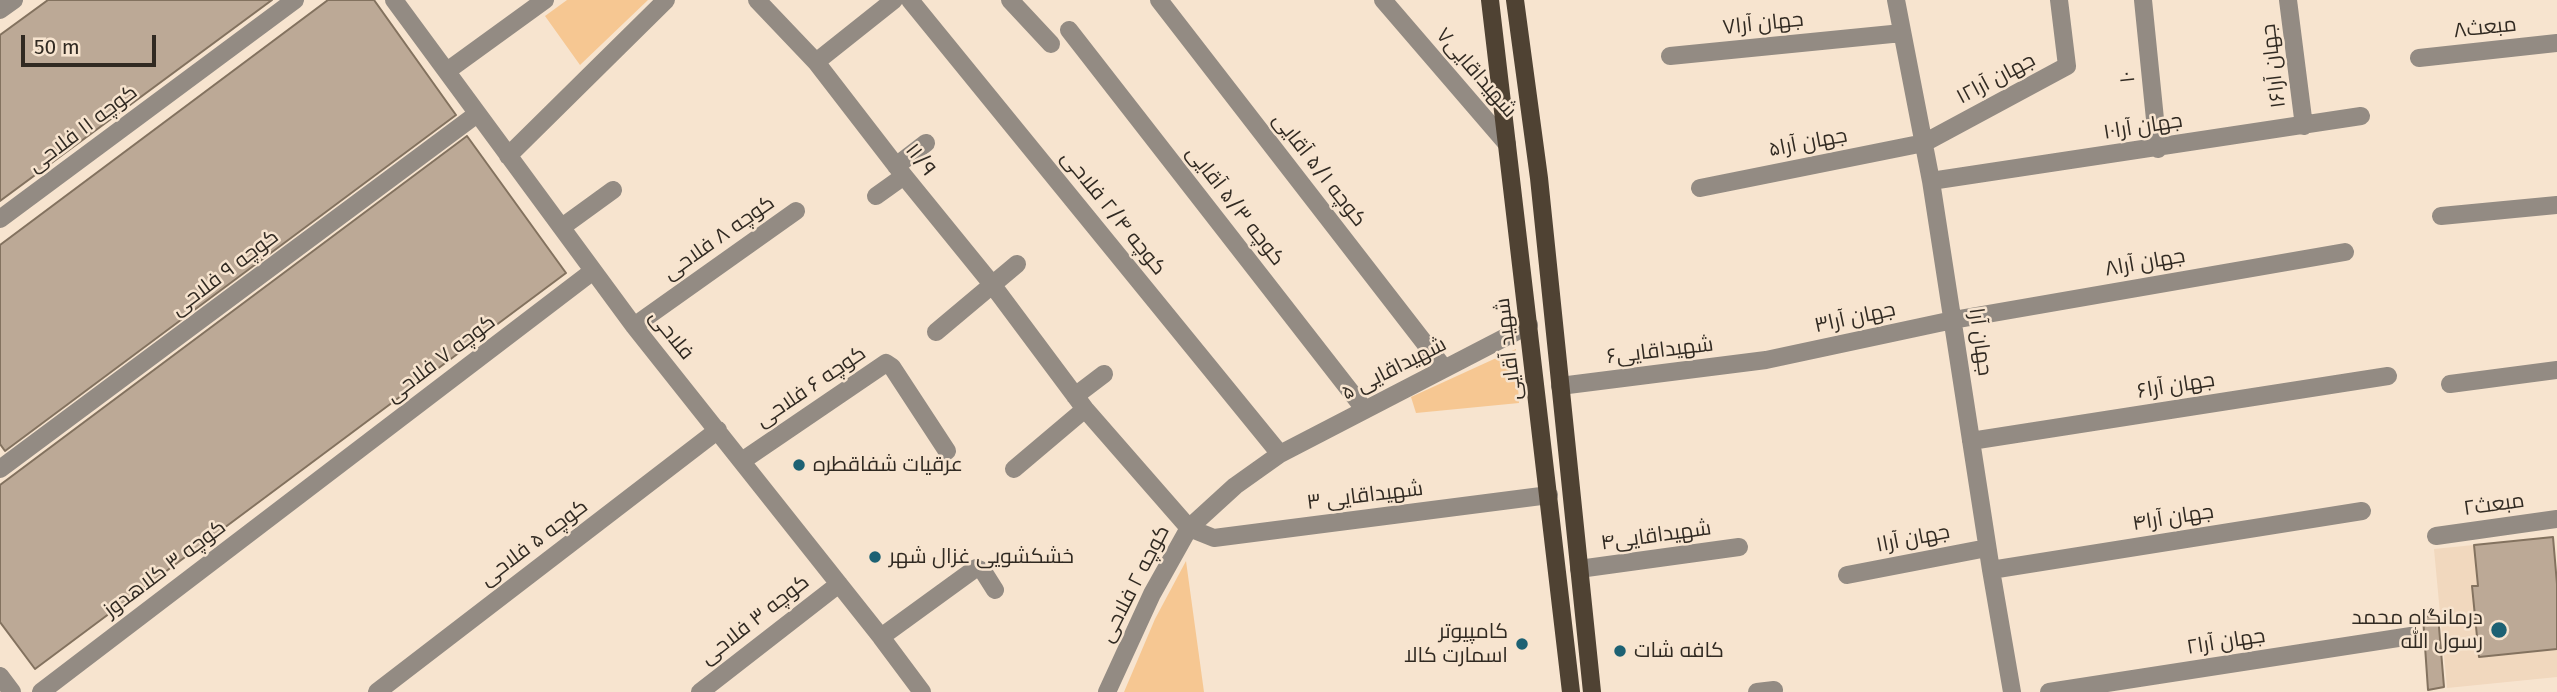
<!DOCTYPE html>
<html>
<head>
<meta charset="utf-8">
<style>
  body { margin:0 }
  #map { position:relative; width:2557px; height:692px; overflow:hidden; background:#f7e4cf; font-family:"Fira Sans",sans-serif }
  canvas { display:block }
  .scale { position:absolute; left:21px; top:35px; width:135px; height:32px; box-sizing:border-box; border:4px solid #312a22; border-top:0; padding-left:9px; font-size:21px; line-height:24px; white-space:nowrap; color:#312a22; -webkit-text-stroke:5px #f7e4cf; paint-order:stroke }
</style>
</head>
<body>
<div id="map">
<canvas width="2557" height="692"></canvas>
<div class="scale">50 m</div>
</div>
<script>
const g = document.querySelector('canvas').getContext('2d');
g.lineJoin = 'round';
function fillPath(path, color) {
  g.fillStyle = color;
  g.fill(path, 'evenodd');
}
function toPath(rows) {
  const path = new Path2D();
  for (const r of rows) {
    path.moveTo(r[0], r[1]);
    for (let i = 2; i < r.length; i += 2) path.lineTo(r[i], r[i + 1]);
  }
  return path;
}
function strokePath(path, color, width, dash) {
  g.strokeStyle = color;
  g.lineWidth = width;
  g.lineCap = dash ? 'butt' : 'round';
  g.setLineDash(dash || []);
  g.stroke(path);
}
function drawText(font, color, halo, rows, align = 'center') {
  g.font = font + ' "Fira Sans",Cairo,sans-serif';
  g.lineWidth = 5;
  g.setLineDash([]);
  g.textBaseline = 'middle';
  g.strokeStyle = halo;
  g.fillStyle = color;
  for (const [text, x, y, turn = 0] of rows) {
    g.save();
    g.translate(x, y);
    g.rotate((+turn || 0) * Math.PI / 180);
    g.textAlign = isNaN(turn) ? turn : align;
    if (halo) g.strokeText(text, 0, 0);
    g.fillText(text, 0, 0);
    g.restore();
  }
}
fillPath(toPath([
  [2553,537,2557,584,2557,677,2447,688,2434,549]
]), '#f1d8be');
fillPath(toPath([
  [567,0,648,0,580,65,545,16],
  [1516,349,1519,403,1416,413,1411,397],
  [1186,561,1204,692,1124,692,1155,619]
]), '#f6c792');
const building = toPath([
  [48,0,272,0,0,201,0,35,48,0],
  [328,0,374,0,456,115,5,451,0,444,0,245,328,0],
  [467,136,566,273,35,669,0,622,0,485,467,136],
  [2553,537,2557,584,2557,649,2479,657,2472,586,2478,586,2474,545,2553,537],
  [2438,615,2444,687,2428,690,2423,617,2438,615]
]);
fillPath(building, '#bca996');
strokePath(building, '#83725f', 2);
strokePath(toPath([
  [394,0,634,326,881,637,922,692],
  [757,0,816,62,904,176,991,283,1085,409,1189,528,1214,538,1549,495],
  [910,0,1280,454],
  [1010,0,1051,44],
  [1159,0,1444,368],
  [1383,0,1507,144],
  [1896,0,1931,181,1991,570,2012,692],
  [2143,0,2158,149],
  [2288,0,2304,126],
  [0,10,14,0],
  [1069,30,1365,410],
  [1670,56,1902,33],
  [2419,58,2557,43],
  [816,62,894,0],
  [447,71,545,0],
  [508,156,666,0],
  [896,166,926,143],
  [1931,181,2361,116],
  [1700,188,1924,143,2067,66,2059,0],
  [876,196,904,176],
  [2441,216,2557,205],
  [0,219,295,0],
  [562,227,613,190],
  [634,326,796,211],
  [936,332,1017,264],
  [2450,384,2557,370],
  [1560,386,1766,360,1953,320,2345,252],
  [1075,396,1104,374],
  [1971,441,2388,376],
  [742,461,886,363,892,367,947,451],
  [0,469,477,114],
  [1014,469,1085,409],
  [2436,536,2557,519],
  [1579,569,1739,547],
  [1991,570,2362,511],
  [1847,575,1987,548],
  [881,637,976,568,983,571,995,590],
  [0,676,12,692],
  [41,692,593,271],
  [377,692,718,430],
  [700,692,839,584],
  [1107,692,1152,594,1189,528,1235,486,1280,454,1529,325],
  [1757,692,1774,690],
  [2049,692,2411,636]
]), '#938b83', 18);
strokePath(toPath([
  [1490,0,1571,692],
  [1515,0,1539,178,1592,692]
]), '#4f4233', 18);
for (const [x, y, r, color] of [
  [799,465,7,"#1d6173"],
  [875,557,7,"#1d6173"],
  [2499,630,9,"#1d6173"],
  [1522,644,7,"#1d6173"],
  [1620,651,7,"#1d6173"]
]) {
  const dot = new Path2D();
  dot.arc(x, y, r, 0, 2 * Math.PI);
  g.fillStyle = color;
  g.fill(dot);
  strokePath(dot, '#f7e4cf', 2.5);
}
drawText('21px', '#312a22', '#f7e4cf', [
  ["جهان آرا۷",1763,24,-6],
  ["مبعث۸",2485,28,-6],
  ["جهان آرا۱۶",2274,66,-97],
  ["شهیداقایی۷",1476,73,49],
  ["۱۰",2128,77,-96],
  ["جهان آرا۱۲",1996,79,-28],
  ["جهان آرا۱۰",2143,127,-9],
  ["کوچه ۱۱ فلاحی",83,129,-37],
  ["جهان آرا۵",1808,143,-11],
  ["۱۱/۹",920,160,52],
  ["کوچه ۵/۱ آقایی",1319,170,52],
  ["کوچه ۵/۳ آقایی",1235,206,52],
  ["کوچه ۲/۴ فلاحی",1113,213,51],
  ["کوچه ۸ فلاحی",719,238,-35],
  ["جهان آرا۸",2145,263,-10],
  ["کوچه ۹ فلاحی",225,273,-37],
  ["جهان آرا۳",1855,318,-12],
  ["فلاحی",671,335,51],
  ["جهان آرا",1980,342,82],
  ["شهید آقایی",1509,349,-97],
  ["شهیداقایی۶",1660,351,-7],
  ["کوچه ۷ فلاحی",441,359,-37],
  ["۵ شهیداقایی",1394,369,-27],
  ["جهان آرا۶",2176,386,-9],
  ["کوچه ۶ فلاحی",811,387,-34],
  ["۳ شهیداقایی",1365,496,-7],
  ["مبعث۲",2494,505,-8],
  ["جهان آرا۴",2173,518,-9],
  ["شهیداقایی۴",1656,536,-8],
  ["جهان آرا۱",1913,539,-11],
  ["کوچه ۵ فلاحی",534,543,-37],
  ["کوچه ۳ کلاهدوز",165,569,-37],
  ["کوچه ۲ فلاحی",1135,584,-63],
  ["کوچه ۳ فلاحی",755,620,-38],
  ["جهان آرا۲",2226,642,-9]
]);
drawText('21px', '#312a22', '#f7e4cf', [
  ["عرقیات شفاقطره",813,465],
  ["خشکشویی غزال شهر",889,557],
  ["درمانگاه محمد",2483,618,"right"],
  ["رسول الله",2483,642,"right"],
  ["کامپیوتر",1508,632,"right"],
  ["اسمارت کالا",1508,656,"right"],
  ["کافه شات",1634,651]
], 'left');
</script>
</body>
</html>
